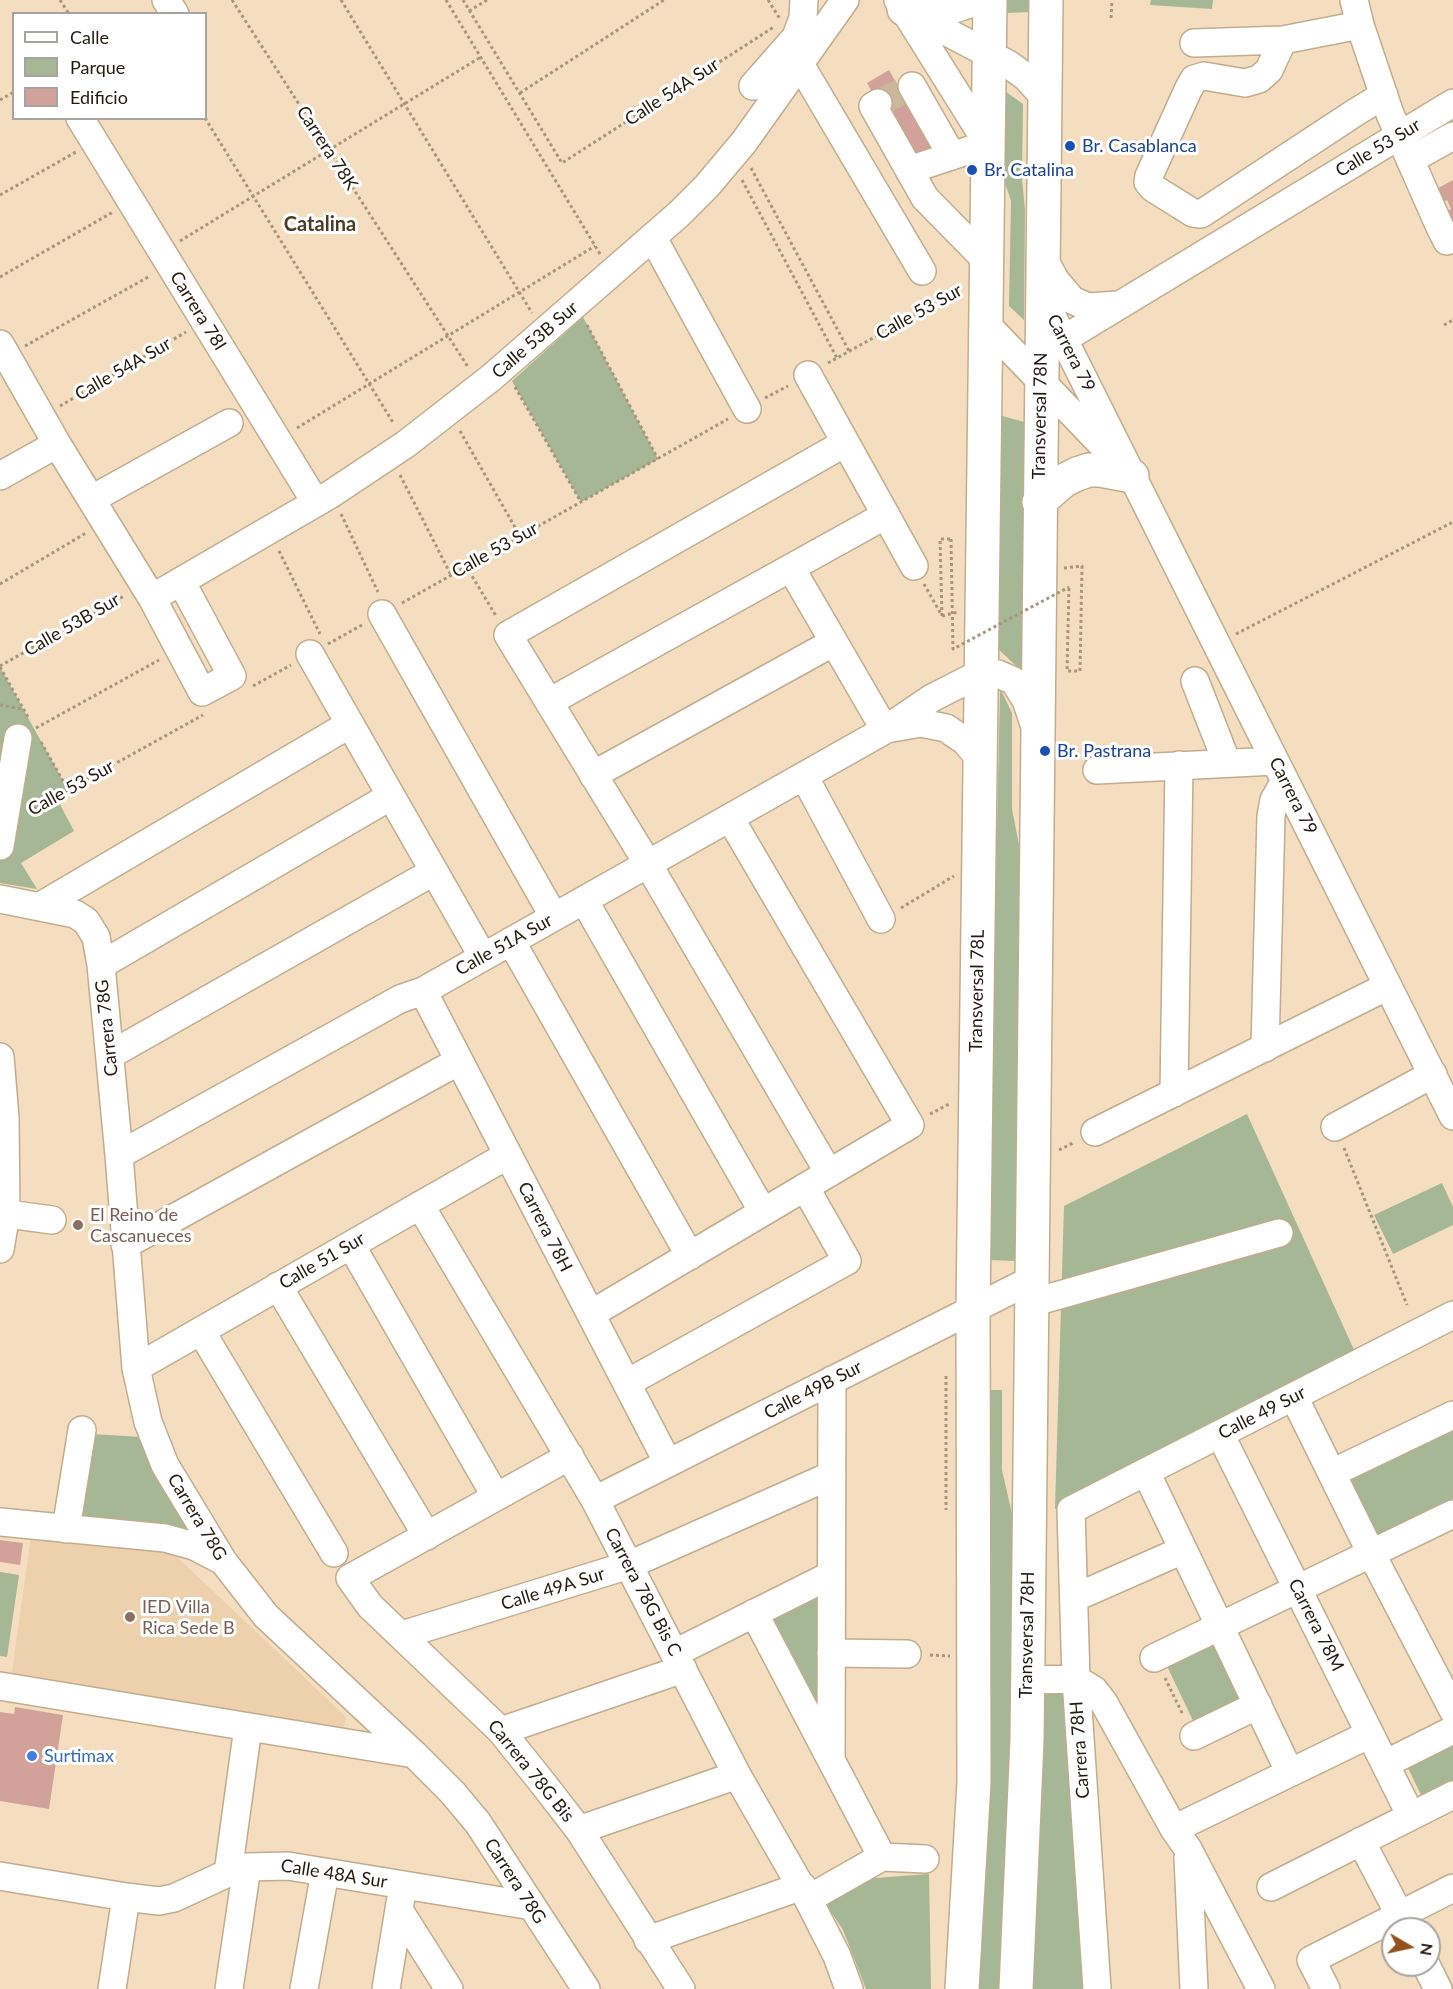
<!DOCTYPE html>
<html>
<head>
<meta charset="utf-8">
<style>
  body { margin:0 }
  #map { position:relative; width:1453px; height:1989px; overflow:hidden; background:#f5debf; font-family:Lato,sans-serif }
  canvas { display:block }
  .legend { position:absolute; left:12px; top:12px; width:195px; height:108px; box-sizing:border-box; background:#fff; border:2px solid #a7a49f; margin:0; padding:8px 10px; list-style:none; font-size:18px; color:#241b10 }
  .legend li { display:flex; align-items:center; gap:12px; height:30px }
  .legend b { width:30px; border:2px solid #a7a49f }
  .north { position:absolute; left:1381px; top:1917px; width:60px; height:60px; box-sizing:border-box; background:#fff; border:2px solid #a7a49f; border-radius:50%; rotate:99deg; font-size:16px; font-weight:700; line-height:24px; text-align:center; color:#241b10 }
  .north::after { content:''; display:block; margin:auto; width:21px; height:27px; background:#92511d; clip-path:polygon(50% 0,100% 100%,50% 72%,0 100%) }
</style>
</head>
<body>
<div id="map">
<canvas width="1453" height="1989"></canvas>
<ul class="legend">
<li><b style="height:8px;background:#fff"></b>Calle</li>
<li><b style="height:16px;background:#a5b795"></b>Parque</li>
<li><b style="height:16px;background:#d2a29a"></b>Edificio</li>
</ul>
<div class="north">N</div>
</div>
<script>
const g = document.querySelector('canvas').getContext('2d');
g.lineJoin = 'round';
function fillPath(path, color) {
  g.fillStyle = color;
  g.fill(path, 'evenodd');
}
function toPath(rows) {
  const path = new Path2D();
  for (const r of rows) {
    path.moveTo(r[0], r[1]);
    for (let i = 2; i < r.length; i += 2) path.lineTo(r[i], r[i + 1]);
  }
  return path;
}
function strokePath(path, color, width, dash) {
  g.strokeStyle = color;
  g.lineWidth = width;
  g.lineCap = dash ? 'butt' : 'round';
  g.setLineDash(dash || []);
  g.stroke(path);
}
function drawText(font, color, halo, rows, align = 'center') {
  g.font = font + ' Lato,sans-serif';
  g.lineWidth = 6;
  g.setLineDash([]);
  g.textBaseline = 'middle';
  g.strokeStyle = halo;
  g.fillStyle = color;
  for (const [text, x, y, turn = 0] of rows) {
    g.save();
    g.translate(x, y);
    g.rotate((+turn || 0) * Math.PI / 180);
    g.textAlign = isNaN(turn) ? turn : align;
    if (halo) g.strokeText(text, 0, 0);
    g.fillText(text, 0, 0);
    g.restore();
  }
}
fillPath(toPath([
  [31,1536,174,1554,346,1717,343,1732,11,1679]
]), '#edd1ad');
fillPath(toPath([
  [1006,0,1032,0,1031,12,1005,13],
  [1151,0,1213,0,1212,9,1150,5],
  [1002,89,1023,104,1022,179,1025,210,1024,320,1009,306,1011,201,1002,174],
  [583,317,658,459,581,502,512,381],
  [999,415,1024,422,1026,675,998,649],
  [0,667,68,790,56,797,74,831,21,863,37,889,0,883],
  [1000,688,1012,713,1012,809,1025,876,1016,1261,988,1260],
  [1247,1114,1355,1352,1055,1509,1064,1206],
  [1442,1183,1453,1207,1453,1225,1393,1254,1374,1215],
  [984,1390,1002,1390,1002,1470,1013,1518,1014,1742,1004,1989,972,1989],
  [1453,1422,1453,1501,1370,1541,1340,1477],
  [91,1434,142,1437,199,1538,81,1520],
  [0,1572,19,1575,7,1657,0,1656],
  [823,1588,825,1732,766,1617],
  [1217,1640,1247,1702,1196,1727,1166,1664],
  [1042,1687,1068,1687,1087,1989,1032,1989],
  [1453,1744,1453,1785,1423,1799,1407,1766],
  [929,1874,931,1989,866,1989,843,1930,824,1901,862,1879]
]), '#a5b795');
fillPath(toPath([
  [889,70,932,146,910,159,867,83],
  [1453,180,1453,230,1441,214,1451,209,1447,200,1437,205,1431,192],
  [0,1540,23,1543,20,1565,0,1562],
  [15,1707,63,1715,49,1809,0,1801,0,1712,14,1714]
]), '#d2a29a');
strokePath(toPath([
  [878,103,901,92]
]), '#cbb79c', 27, [27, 14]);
const minor = toPath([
  [166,0,175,14],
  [898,0,988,144,909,170],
  [1354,0,1360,25,1390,114,1439,225,1447,241,1453,238],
  [905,10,1008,64,1026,77,1044,97],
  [1283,40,1269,70,1259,79,1245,83,1204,76,1194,79,1188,90,1149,176,1148,182,1153,188,1193,213,1201,214,1356,112,1384,95],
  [1194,43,1283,40,1360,25],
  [800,64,922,271],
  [753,86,796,37,803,18,804,0],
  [912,86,952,156],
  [878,103,873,106,925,198,987,261],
  [80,118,316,503],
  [1410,160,1453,136],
  [653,238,747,409],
  [1042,256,1056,281,1072,300,1088,307,1118,305],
  [1043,298,1453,1116],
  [986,324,1115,458],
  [0,344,57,444,152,598,202,692,232,676,181,581],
  [1049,348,1453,103],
  [808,375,914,566],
  [0,476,57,444],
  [92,499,229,423],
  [791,568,885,730],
  [152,598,331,494,406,444,492,377,679,214,707,186,744,142,845,0],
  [382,614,554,917],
  [310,654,483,957],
  [1195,681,1227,763],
  [549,702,886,515],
  [892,728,921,723,946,728,965,741,980,759],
  [1097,770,1275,761],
  [593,775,834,642],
  [804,776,881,919],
  [0,846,18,738],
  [0,899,75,914,86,921,96,937,101,965,119,1155,136,1368,148,1422,165,1465,223,1561,266,1616,414,1754,452,1792,478,1823,586,1989],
  [584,900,763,1212],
  [39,907,350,724],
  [511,941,690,1256],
  [101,965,391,796],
  [423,991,668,1463],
  [1265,1048,1271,816,1274,800,1285,781],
  [110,1055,433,872],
  [0,1057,5,1118,6,1214,0,1249],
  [1174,1093,1179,765],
  [1335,1127,1433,1074],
  [1095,1132,1388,986],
  [119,1155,400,999,423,991,885,730,932,698,981,673,998,674,1014,681,1026,700,1035,727],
  [829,1173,648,864,508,635,845,443],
  [420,1205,595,1500,737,1775,808,1899,837,1956,849,1989],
  [0,1213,52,1220],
  [125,1245,459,1061],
  [351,1245,496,1497],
  [278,1286,427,1536],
  [1031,1303,1279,1233],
  [591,1314,910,1125,730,818],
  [201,1331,334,1553],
  [136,1368,508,1155],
  [627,1383,847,1261,805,1187],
  [1294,1397,1371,1553,1453,1710],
  [1220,1434,1411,1816],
  [570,1456,350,1578,370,1606,501,1731,545,1786,579,1830,681,1989],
  [1146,1472,1290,1773],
  [1332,1473,1453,1415],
  [595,1500,1031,1280],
  [0,1522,165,1538,194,1546,223,1561],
  [66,1529,82,1430],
  [1074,1598,1183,1550],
  [754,1613,882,1857],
  [402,1635,629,1565,832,1475],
  [675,1653,831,1575],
  [831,1653,907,1654],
  [1154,1658,1453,1514],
  [1027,1680,1076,1679,1094,1690,1104,1703,1174,1829,1188,1849,1261,1989],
  [0,1686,414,1754],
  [501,1731,683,1669],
  [1194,1736,1258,1705],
  [831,1760,832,1380],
  [1385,1764,1453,1730],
  [1174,1829,1370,1734],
  [579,1830,737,1775],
  [1361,1841,1407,1929],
  [1188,1858,1194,1989],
  [228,1873,248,1727],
  [0,1876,126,1897,159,1901,174,1898,228,1873,247,1867,288,1866,532,1906],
  [1271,1887,1453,1795],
  [808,1899,882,1857,925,1859],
  [399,1910,449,1989],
  [648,1940,802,1886],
  [1426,1965,1438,1989],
  [112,1989,126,1897],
  [229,1989,247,1867],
  [304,1989,325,1872],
  [386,1989,403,1885],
  [1097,1989,1076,1679,1071,1510,1453,1315],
  [1326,1989,1311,1960,1453,1888]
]);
const major = toPath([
  [904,9,942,10,972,0],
  [1039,502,1063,481,1077,474,1089,470,1100,470,1132,476],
  [962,1989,974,1782,973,1309,990,0],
  [1016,1989,1027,1740,1046,0]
]);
strokePath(minor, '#c2ac8e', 30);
strokePath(major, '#c2ac8e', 36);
strokePath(toPath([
  [60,0,69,14],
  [232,0,468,367],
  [341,0,532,313],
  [446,0,600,254],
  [463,0,562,163,774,27],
  [768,0,780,19],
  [469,11,487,0],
  [1111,18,1112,0],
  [520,93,664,0],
  [0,100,14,92],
  [205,118,394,424],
  [751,168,849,351],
  [742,180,837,358],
  [0,195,76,152],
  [180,241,481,57],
  [0,277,113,212],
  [587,325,658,459],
  [1444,325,1453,320],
  [25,346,150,276],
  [828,363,961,289],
  [515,387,581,502],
  [765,398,788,386],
  [60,406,186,332],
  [297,428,595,246],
  [460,431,520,536],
  [400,475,451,575],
  [341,514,378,592],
  [279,551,320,634],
  [466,566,496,616],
  [1064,568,1082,566,1080,671,1067,671,1069,587],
  [0,584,86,533],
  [924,584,941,614],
  [402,603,728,419],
  [942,616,940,539,951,539],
  [942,616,958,612],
  [1236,634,1453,522],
  [328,644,362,625],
  [0,666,124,596],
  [0,667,28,717],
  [253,686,291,665],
  [0,705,22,709],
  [36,728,159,660],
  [41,742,68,790],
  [28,812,203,715],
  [901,908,954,876],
  [930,1114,951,1103],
  [1344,1148,1407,1305],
  [1059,1150,1075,1142],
  [946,1376,946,1510],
  [930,1655,950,1656],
  [1165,1678,1183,1715]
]), '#a7967e', 3, [3, 3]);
strokePath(minor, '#fff', 27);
strokePath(major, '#fff', 33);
strokePath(toPath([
  [951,539,953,649,1069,587]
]), '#a7967e', 3, [3, 3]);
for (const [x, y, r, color] of [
  [1070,146,6,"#1a4fb4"],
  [972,170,6,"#1a4fb4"],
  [1045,751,6,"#1a4fb4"],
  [78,1225,6,"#8d6e63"],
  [130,1617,6,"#8d6e63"],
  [32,1756,6,"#3f7fe0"]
]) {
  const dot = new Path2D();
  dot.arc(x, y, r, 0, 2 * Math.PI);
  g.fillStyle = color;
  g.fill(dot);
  strokePath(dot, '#fff', 2);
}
drawText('18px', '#241b10', '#fff', [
  ["Calle 54A Sur",672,92,-33],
  ["Carrera 78K",327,148,57],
  ["Calle 53 Sur",1378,148,-31],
  ["Carrera 78I",198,311,58],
  ["Calle 53 Sur",919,312,-29],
  ["Calle 53B Sur",535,340,-41],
  ["Carrera 79",1071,353,63],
  ["Calle 54A Sur",123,369,-30],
  ["Transversal 78N",1040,416,-89],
  ["Calle 53 Sur",495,550,-29],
  ["Calle 53B Sur",72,625,-30],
  ["Calle 53 Sur",71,788,-29],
  ["Carrera 79",1293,796,63],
  ["Calle 51A Sur",504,945,-29],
  ["Transversal 78L",977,991,-89],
  ["Carrera 78G",107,1028,-96],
  ["Carrera 78H",545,1227,63],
  ["Calle 51 Sur",322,1261,-30],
  ["Calle 49B Sur",813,1390,-27],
  ["Calle 49 Sur",1262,1413,-27],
  ["Carrera 78G",197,1517,59],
  ["Calle 49A Sur",553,1589,-17],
  ["Carrera 78G Bis C",643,1592,62],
  ["Carrera 78M",1316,1625,63],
  ["Transversal 78H",1027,1635,-89],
  ["Carrera 78H",1080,1750,-94],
  ["Carrera 78G Bis",531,1771,51],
  ["Calle 48A Sur",334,1874,9],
  ["Carrera 78G",515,1881,57]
]);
drawText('18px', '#164399', '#fff', [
  ["Br. Casablanca",1082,146],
  ["Br. Catalina",984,170],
  ["Br. Pastrana",1057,751]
], 'left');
drawText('18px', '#785e54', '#fff', [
  ["El Reino de",90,1215],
  ["Cascanueces",90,1236],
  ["IED Villa",142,1607],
  ["Rica Sede B",142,1628]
], 'left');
drawText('18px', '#366cbe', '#fff', [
  ["Surtimax",44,1756]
], 'left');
drawText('bold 20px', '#4d3a20', '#fff', [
  ["Catalina",320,225]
]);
</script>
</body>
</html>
